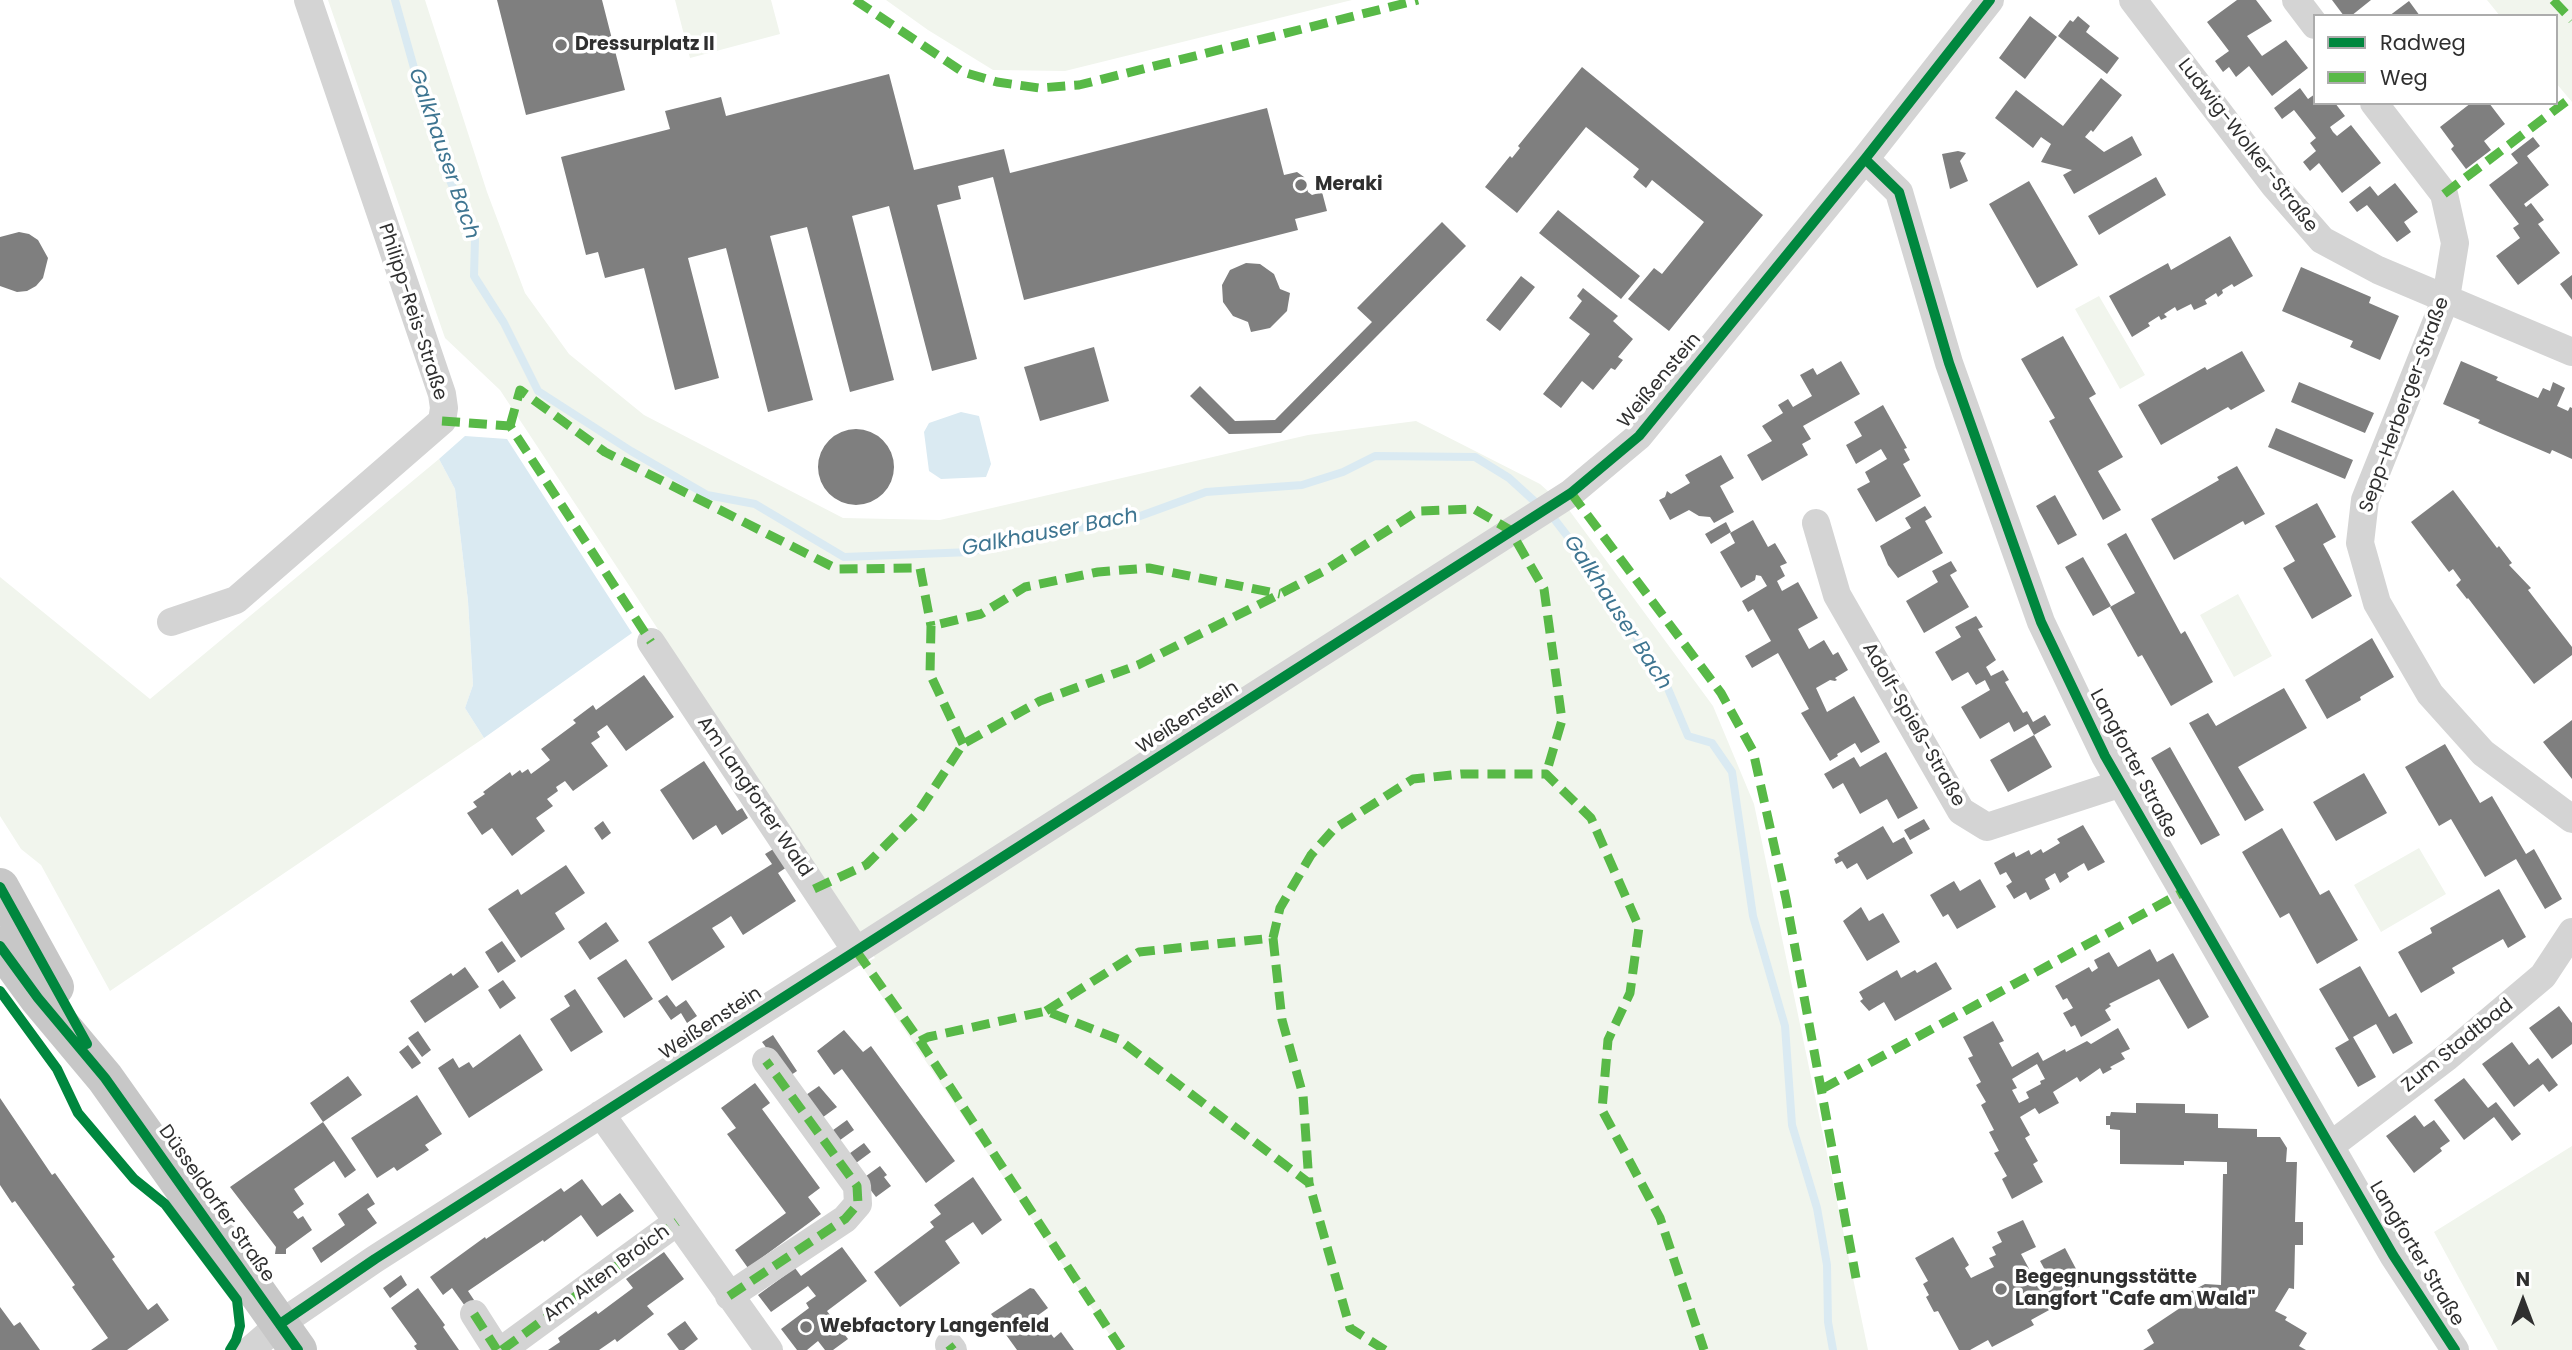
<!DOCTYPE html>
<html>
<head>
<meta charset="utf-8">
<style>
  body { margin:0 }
  #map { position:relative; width:2572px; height:1350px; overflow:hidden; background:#fff; font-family:Poppins,sans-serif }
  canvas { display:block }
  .legend { position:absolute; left:2313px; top:14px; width:245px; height:91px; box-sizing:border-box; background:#fff; border:2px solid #acacac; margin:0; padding:9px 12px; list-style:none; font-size:21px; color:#2f2f2f }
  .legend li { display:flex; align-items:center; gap:14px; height:35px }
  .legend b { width:35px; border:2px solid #acacac }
  .north { position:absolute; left:2488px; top:1266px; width:70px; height:70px; -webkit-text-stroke:5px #fff; paint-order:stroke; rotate:0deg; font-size:19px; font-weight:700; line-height:28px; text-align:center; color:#2f2f2f }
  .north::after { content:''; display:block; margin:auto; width:24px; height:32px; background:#2f2f2f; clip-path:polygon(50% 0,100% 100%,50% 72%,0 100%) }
</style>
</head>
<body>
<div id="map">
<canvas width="2572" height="1350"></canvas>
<ul class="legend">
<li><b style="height:9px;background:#00873e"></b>Radweg</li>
<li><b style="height:9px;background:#58b947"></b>Weg</li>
</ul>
<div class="north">N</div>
</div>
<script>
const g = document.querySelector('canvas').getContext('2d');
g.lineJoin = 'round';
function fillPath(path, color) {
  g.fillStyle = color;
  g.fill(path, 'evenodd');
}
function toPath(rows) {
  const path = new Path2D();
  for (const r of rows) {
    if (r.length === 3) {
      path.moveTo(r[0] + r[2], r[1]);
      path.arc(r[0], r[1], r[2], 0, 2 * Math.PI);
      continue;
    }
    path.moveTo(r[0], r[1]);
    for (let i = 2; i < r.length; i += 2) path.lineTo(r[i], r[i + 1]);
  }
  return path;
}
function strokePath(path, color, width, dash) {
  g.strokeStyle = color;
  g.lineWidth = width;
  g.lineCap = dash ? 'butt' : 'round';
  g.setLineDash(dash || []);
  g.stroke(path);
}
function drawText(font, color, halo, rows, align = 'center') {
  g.font = font + ' Poppins,sans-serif';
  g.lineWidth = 7;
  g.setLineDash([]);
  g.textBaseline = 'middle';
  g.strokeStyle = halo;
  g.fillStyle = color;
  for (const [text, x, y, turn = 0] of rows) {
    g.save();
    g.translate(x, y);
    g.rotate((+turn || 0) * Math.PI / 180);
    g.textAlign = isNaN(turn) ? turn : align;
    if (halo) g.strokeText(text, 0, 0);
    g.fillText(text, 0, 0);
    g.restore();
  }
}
fillPath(toPath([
  [328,0,425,0,487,192,525,293,569,354,644,415,843,518,940,520,1308,435,1416,421,1540,484,1569,510,1713,706,1754,804,1868,1350,1120,1350,861,965,875,958,500,390,445,338],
  [675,0,771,0,780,34,690,58],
  [886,0,1352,0,1065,71,993,70,928,30],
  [2487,0,2572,0,2572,102,2556,83,2556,16,2500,16],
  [2099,296,2145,375,2120,389,2075,309],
  [439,459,455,489,468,601,473,685,465,708,484,738,110,991,41,865,21,849,0,816,0,577,150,699],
  [2238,594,2272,656,2234,677,2200,615],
  [2419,848,2446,894,2381,932,2354,885],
  [2572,1146,2572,1350,2498,1350,2434,1232]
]), '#f1f5ed');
fillPath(toPath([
  [961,412,979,416,991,464,986,477,941,479,929,471,924,432,929,423],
  [465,436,507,439,632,633,484,738,465,708,473,685,468,601,455,489,439,459]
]), '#daeaf2');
strokePath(toPath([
  [395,0,437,150,475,239,474,276,504,323,538,391,631,451,707,495,755,504,844,557,971,552,1041,532,1121,523,1206,492,1302,485,1343,472,1375,456,1475,457,1509,478,1555,520,1595,572,1666,684,1688,736,1712,743,1732,772,1753,916,1785,1026,1792,1125,1817,1208,1827,1265,1828,1322,1833,1350]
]), '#daeaf2', 8);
fillPath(toPath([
  [497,0,602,0,625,90,526,115],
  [2237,0,2256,0,2272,21,2247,36,2262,56,2286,40,2308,68,2272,96,2249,66,2236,77,2229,67,2223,72,2215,61,2229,51,2207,22],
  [2332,0,2371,0,2351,16,2344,16],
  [2409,1,2420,16,2389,16],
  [2030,16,2057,37,2025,79,1999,58],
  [2078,16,2090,26,2086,32,2119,58,2107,74,2058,36,2070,20,2073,22],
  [1582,67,1763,215,1669,331,1628,299,1654,268,1662,274,1704,222,1652,180,1646,188,1633,177,1639,169,1586,127,1517,213,1485,187,1510,156,1512,158,1520,148,1518,146],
  [889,74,914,170,1004,149,1010,173,1267,108,1284,175,1297,172,1304,177,1308,192,1312,195,1322,192,1327,211,1295,219,1298,230,1024,300,993,177,958,186,961,199,937,205,977,359,932,371,889,206,852,216,894,380,850,392,807,227,770,236,813,400,768,412,726,248,688,258,719,378,675,390,644,268,605,278,598,252,586,255,561,157,670,129,665,111,721,97,726,116],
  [2101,78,2122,95,2093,132,2091,130,2085,137,2104,152,2132,136,2142,155,2074,194,2063,175,2072,170,2041,162,2051,144,2041,137,2033,148,1995,118,2016,90,2063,126],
  [2300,88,2308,99,2315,94,2315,103,2335,103,2345,116,2330,127,2333,132,2337,136,2351,125,2381,163,2342,193,2319,163,2310,171,2303,162,2316,151,2310,143,2316,138,2294,110,2282,119,2274,108],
  [2471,103,2489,103,2505,124,2484,141,2491,150,2466,169,2451,149,2454,146,2440,127],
  [2533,137,2540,146,2527,156,2549,185,2524,204,2526,207,2531,203,2544,220,2538,224,2560,253,2518,285,2496,256,2520,238,2513,228,2519,224,2489,185,2518,163,2511,154],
  [1958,151,1966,153,1960,161,1968,181,1950,189,1942,154],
  [2156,177,2166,195,2099,235,2088,216],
  [2029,181,2078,265,2037,288,1989,204],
  [2395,183,2418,212,2404,222,2411,232,2397,242,2367,205,2357,212,2349,202,2370,186,2378,196],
  [1558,210,1640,276,1621,299,1539,233],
  [1442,222,1466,246,1281,433,1229,434,1190,396,1200,386,1235,421,1275,420,1372,322,1357,308],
  [19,232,29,234,38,240,48,258,43,278,36,286,27,291,17,292,0,286,0,237],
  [2230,236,2253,276,2234,287,2232,284,2222,290,2223,293,2218,297,2216,293,2205,300,2207,304,2194,310,2191,304,2177,311,2175,307,2164,314,2167,317,2161,320,2159,316,2148,323,2150,326,2132,337,2109,296,2168,263,2171,270],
  [1246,263,1260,264,1274,274,1280,289,1290,293,1287,311,1270,328,1251,332,1248,322,1233,316,1223,302,1222,285,1230,270],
  [2301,267,2371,297,2369,303,2399,316,2380,360,2350,347,2353,341,2282,311],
  [2572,275,2572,300,2560,284],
  [1521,276,1535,287,1500,331,1486,320],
  [1583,288,1618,316,1613,321,1633,339,1618,357,1623,360,1615,370,1611,368,1593,390,1582,381,1561,408,1543,394,1590,334,1569,318,1582,301,1577,296],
  [2063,336,2096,394,2089,398,2123,457,2098,471,2121,510,2103,520,2049,421,2055,418,2021,359],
  [1094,347,1109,401,1040,421,1024,367],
  [2242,351,2265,391,2231,410,2228,407,2161,445,2138,405,2205,367,2207,370],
  [1841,361,1860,394,1803,426,1811,439,1802,444,1808,455,1762,481,1747,455,1772,441,1762,426,1783,413,1778,405,1788,399,1793,407,1812,396,1800,375,1813,368,1817,375],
  [2461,361,2498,377,2496,380,2538,398,2543,388,2550,391,2553,382,2565,388,2557,406,2568,411,2570,407,2572,408,2572,459,2552,450,2550,454,2496,431,2478,423,2480,420,2443,404],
  [2299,382,2374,413,2365,433,2291,402],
  [1883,405,1907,448,1904,449,1910,460,1903,464,1921,496,1876,522,1857,489,1870,482,1865,472,1887,459,1881,449,1856,464,1846,445,1862,436,1854,422],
  [2276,428,2353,460,2345,479,2268,447],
  [856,467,38],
  [1721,455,1734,478,1720,486,1734,512,1714,523,1710,517,1699,516,1689,510,1670,520,1659,500,1665,497,1667,491,1671,494,1690,483,1685,475],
  [2237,466,2265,514,2245,525,2243,521,2174,560,2151,519,2219,480,2217,477],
  [2453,490,2497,548,2499,546,2512,563,2509,565,2531,588,2528,590,2572,647,2572,655,2534,684,2468,598,2467,599,2456,585,2461,580,2453,569,2449,572,2411,522],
  [2055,495,2077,535,2058,545,2036,506],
  [2317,503,2336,537,2323,544,2352,596,2312,619,2283,568,2295,561,2275,526],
  [1925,506,1932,517,1925,521,1943,553,1898,578,1888,565,1880,546,1911,528,1905,518],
  [1753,520,1768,547,1775,543,1787,563,1780,566,1785,576,1777,581,1782,591,1798,582,1818,618,1798,629,1809,649,1824,640,1833,655,1838,652,1848,670,1835,678,1837,680,1835,681,1830,680,1816,688,1827,712,1854,696,1880,742,1861,753,1855,743,1837,754,1838,756,1830,761,1801,713,1809,709,1778,653,1752,668,1745,656,1771,641,1753,609,1748,612,1742,601,1767,586,1761,576,1756,575,1755,580,1741,588,1720,552,1735,543,1730,533],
  [1726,522,1731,532,1711,544,1705,534],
  [2126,533,2181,634,2185,631,2213,682,2171,706,2142,655,2138,657,2110,607,2135,593,2107,544],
  [2083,557,2111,606,2093,616,2065,567],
  [1951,561,1957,571,1950,575,1969,607,1924,633,1906,601,1938,582,1932,571],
  [1976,616,1983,627,1978,629,1996,660,1986,667,1991,676,2003,670,2009,680,2005,682,2023,713,2027,711,2033,722,2045,715,2051,725,2034,735,2028,724,2014,732,2009,722,1980,739,1961,707,1990,690,1985,680,1976,685,1968,672,1952,681,1935,652,1961,637,1955,627],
  [2372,638,2394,677,2360,697,2361,700,2327,719,2305,680],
  [644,675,674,717,626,751,607,725,597,732,600,737,591,743,608,766,573,791,565,781,556,787,558,791,547,799,553,806,536,818,545,831,512,856,492,828,482,835,467,813,477,807,473,802,485,794,483,792,510,772,512,776,520,770,522,773,528,769,531,774,550,760,541,749,576,723,573,720,593,705,596,710],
  [2284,688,2307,728,2238,767,2264,810,2245,821,2189,723,2208,713,2216,726],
  [2572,720,2572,779,2543,742],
  [2034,735,2052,767,2008,792,1990,760],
  [2445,744,2480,803,2492,796,2526,854,2534,849,2562,899,2545,909,2516,859,2485,877,2451,819,2439,826,2405,767],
  [2170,747,2220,835,2201,845,2151,758],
  [1886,752,1918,808,1898,819,1887,799,1860,814,1843,783,1833,789,1824,774,1854,757,1860,767],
  [704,761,737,811,742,808,748,818,722,835,716,825,693,840,660,790],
  [2364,773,2387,813,2336,841,2313,802],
  [1924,819,1930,829,1910,840,1904,830],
  [603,821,611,833,602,840,594,828],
  [2083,825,2105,862,2088,871,2084,863,2067,873,2069,877,2060,883,2055,873,2045,879,2050,889,2030,900,2026,892,2014,899,2006,886,2012,882,2006,872,2000,875,1994,863,2014,852,2016,857,2029,850,2031,855,2041,849,2043,853,2060,843,2057,839],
  [1883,826,1893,843,1904,837,1913,853,1867,880,1857,863,1847,869,1842,861,1836,864,1834,859,1839,856,1837,853],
  [2282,828,2320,895,2329,890,2358,940,2317,964,2289,913,2280,918,2242,852],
  [775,848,787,867,778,873,796,901,743,935,731,916,722,922,712,928,725,947,672,981,648,942,772,864,765,854],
  [566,865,585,893,555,913,565,929,521,958,488,909,518,889,521,895],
  [1980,879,1996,907,1957,929,1948,914,1943,917,1930,895,1954,881,1960,891],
  [2499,889,2526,937,2508,948,2503,939,2452,968,2455,973,2421,993,2398,952,2432,933,2430,928],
  [1861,907,1869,921,1883,913,1900,942,1867,961,1843,921],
  [606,922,619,941,590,960,578,942],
  [502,941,516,961,498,973,485,952],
  [2150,949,2157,962,2173,953,2209,1017,2188,1029,2159,979,2109,1004,2111,1006,2105,1010,2111,1020,2081,1037,2075,1025,2071,1027,2063,1013,2073,1008,2067,998,2063,1000,2055,986,2089,967,2092,972,2098,968,2094,960,2109,952,2118,967],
  [626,959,653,999,624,1018,597,978],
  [1936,962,1952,989,1895,1021,1884,1002,1869,1011,1860,1001,1863,999,1859,992,1897,970,1901,978,1915,970,1917,973],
  [2360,966,2389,1017,2396,1013,2413,1043,2393,1054,2376,1024,2353,1037,2376,1077,2358,1087,2335,1048,2349,1040,2319,989],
  [465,967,479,987,425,1023,410,1001,451,973,453,976],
  [503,980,516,998,500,1009,488,990],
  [575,989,603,1032,571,1052,550,1019,570,1006,564,996],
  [667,995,676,1007,686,1000,697,1016,687,1023,681,1013,671,1020,658,1001],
  [2559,1006,2572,1023,2572,1044,2552,1059,2529,1028],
  [1993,1021,2004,1041,1999,1043,2012,1067,2038,1052,2043,1061,2065,1049,2066,1052,2087,1041,2091,1044,2118,1028,2130,1049,2121,1053,2125,1059,2110,1067,2112,1069,2103,1074,2100,1068,2080,1082,2077,1077,2053,1092,2059,1103,2039,1114,2035,1108,2020,1117,2030,1135,2025,1138,2038,1161,2033,1164,2043,1182,2012,1199,2002,1179,2007,1176,1994,1153,1999,1151,1989,1132,1994,1130,1981,1105,1986,1102,1976,1085,1981,1082,1968,1058,1973,1056,1963,1037],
  [2037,1064,2045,1079,2040,1081,2041,1084,2026,1092,2029,1098,2019,1103,2012,1090,2017,1088,2012,1079],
  [844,1030,863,1052,871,1046,955,1161,926,1183,842,1069,834,1075,817,1051],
  [418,1031,431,1050,422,1057,408,1038],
  [520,1034,543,1070,469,1118,438,1068,453,1058,459,1068,469,1062,473,1068],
  [773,1035,797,1071,788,1077,762,1042],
  [2512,1042,2529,1065,2538,1058,2558,1085,2549,1092,2543,1084,2514,1107,2482,1064],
  [408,1045,421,1063,412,1069,399,1052],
  [348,1076,362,1095,323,1122,356,1170,345,1178,334,1161,294,1189,304,1204,293,1212,298,1219,303,1216,312,1230,286,1249,286,1254,275,1254,276,1247,230,1187,323,1122,310,1103],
  [2464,1078,2488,1108,2496,1102,2521,1134,2512,1141,2494,1117,2464,1140,2434,1100],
  [755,1083,770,1103,762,1109,820,1188,808,1197,821,1214,748,1268,735,1250,786,1213,727,1134,736,1128,721,1108],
  [819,1086,837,1107,819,1120,803,1097],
  [417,1095,442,1134,425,1145,429,1150,397,1171,394,1167,377,1178,351,1138],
  [0,1098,52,1175,55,1173,115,1257,112,1259,148,1310,157,1303,169,1320,127,1350,91,1350,108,1338,72,1287,75,1285,15,1201,12,1203,0,1185],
  [2136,1103,2185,1104,2185,1113,2218,1114,2218,1128,2257,1129,2257,1137,2280,1137,2287,1148,2286,1162,2297,1162,2295,1222,2303,1222,2303,1245,2295,1245,2294,1289,2289,1288,2275,1311,2287,1317,2285,1320,2307,1333,2299,1346,2306,1350,2143,1350,2154,1343,2147,1330,2180,1308,2178,1304,2190,1298,2188,1293,2205,1284,2221,1285,2223,1174,2227,1174,2227,1162,2184,1161,2184,1165,2120,1164,2120,1130,2110,1129,2110,1125,2106,1125,2106,1116,2110,1116,2111,1112,2136,1113],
  [2415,1115,2424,1127,2434,1120,2450,1141,2440,1148,2442,1151,2414,1173,2386,1136],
  [847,1120,854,1130,836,1143,829,1133],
  [864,1143,871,1152,852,1166,846,1156],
  [880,1166,887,1175,884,1177,891,1186,876,1197,862,1179],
  [973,1177,1002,1220,982,1235,973,1222,945,1241,960,1263,900,1307,874,1272,934,1227,930,1222,941,1214,934,1205],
  [582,1179,602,1206,620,1193,634,1211,597,1237,581,1215,544,1242,543,1240,468,1291,474,1300,465,1306,452,1288,443,1295,430,1277,485,1237,486,1239,561,1188,564,1192],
  [368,1193,375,1204,367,1209,377,1223,321,1263,312,1248,345,1225,338,1214],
  [2023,1220,2036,1247,2021,1254,2033,1276,2045,1270,2040,1261,2065,1248,2084,1284,2068,1293,2071,1298,2031,1320,2034,1325,1992,1347,1988,1340,1970,1350,1959,1350,1938,1311,1934,1312,1926,1297,1929,1295,1923,1284,1928,1281,1915,1258,1953,1237,1969,1265,1965,1268,1971,1278,1994,1267,1989,1258,1996,1255,1992,1247,2002,1242,1997,1232],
  [842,1247,867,1281,827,1311,848,1339,833,1350,825,1350,818,1341,807,1350,797,1350,781,1329,809,1308,806,1303,816,1296,808,1286,771,1312,758,1295,795,1268,801,1276],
  [664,1252,684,1279,647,1306,654,1314,617,1342,615,1339,599,1350,548,1350,560,1342,558,1338,596,1311,598,1314,633,1288,626,1279],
  [401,1275,407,1285,390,1298,383,1288],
  [418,1288,445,1325,443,1327,459,1350,417,1350,414,1346,417,1344,391,1308],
  [1030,1288,1034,1289,1048,1308,1037,1316,1054,1338,1061,1332,1074,1350,1017,1350,991,1314],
  [0,1307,14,1326,20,1322,40,1350,0,1350],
  [685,1321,698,1339,684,1350,679,1350,667,1334]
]), '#7f7f7f');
strokePath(toPath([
  [2133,0,2274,185,2322,240,2378,270,2572,352],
  [2296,0,2315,25],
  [2374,103,2444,194,2455,243,2446,298,2365,500,2360,543,2377,603,2430,694,2483,753,2572,819],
  [1865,159,1899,192,1949,363,2041,622,2105,756,2393,1255,2455,1350],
  [1816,523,1837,595,1961,811,1987,827,2119,784],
  [171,622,236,600,442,421,444,408,442,394,308,0],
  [651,642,857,952],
  [601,1114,769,1350],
  [2330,1146,2447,1057,2543,976,2572,932],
  [729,1296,845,1219,858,1204,857,1186,766,1061],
  [474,1314,497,1350],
  [949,1345,953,1350],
  [250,1350,280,1324,375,1259,1571,493,1639,436,1865,159,1990,0],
  [502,1350,677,1222]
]), '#d4d4d4', 28);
strokePath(toPath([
  [0,887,55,987],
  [0,946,38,998,105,1078,298,1350]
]), '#c7c7c7', 38);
strokePath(toPath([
  [855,0,963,72,997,82,1039,88,1079,85,1418,0],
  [2553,0,2572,20],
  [2444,194,2572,97],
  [442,421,510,426,651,642],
  [510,426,520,390,605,452,837,569,920,568,931,626],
  [1571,493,1721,693,1753,751,1786,899,1856,1278],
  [963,744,930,674,931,626,981,614,1025,587,1098,572,1149,568,1280,594],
  [814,889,866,865,917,814,963,744,1040,701,1138,665,1280,594,1324,571,1418,511,1474,509,1510,530,1544,589,1562,720,1546,774],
  [1273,938,1282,1020,1303,1095,1309,1183],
  [857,952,920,1041,1122,1350],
  [1046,1011,1139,952,1273,938,1280,908,1311,855,1334,829,1413,779,1461,774,1546,774,1591,818,1639,927,1630,993,1608,1040,1602,1110,1660,1218,1704,1350],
  [920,1041,928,1037,1046,1011,1118,1039,1309,1183,1350,1328,1385,1350],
  [1822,1089,2183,892],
  [729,1296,845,1219,858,1204,857,1186,766,1061],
  [474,1314,497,1350],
  [949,1345,953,1350],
  [502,1350,677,1222]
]), '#58b947', 9, [18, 9]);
strokePath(toPath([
  [1865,159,1899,192,1949,363,2041,622,2105,756,2393,1255,2455,1350],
  [0,887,87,1044],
  [0,946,38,998,105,1078,298,1350],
  [0,991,57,1069,78,1113,134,1179,165,1204,237,1300,240,1326,236,1340,230,1350],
  [280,1324,375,1259,1571,493,1639,436,1865,159,1990,0]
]), '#00873e', 10);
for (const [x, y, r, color] of [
  [561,45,7,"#787878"],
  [1301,185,7,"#787878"],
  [2001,1289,7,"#787878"],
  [806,1327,7,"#787878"]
]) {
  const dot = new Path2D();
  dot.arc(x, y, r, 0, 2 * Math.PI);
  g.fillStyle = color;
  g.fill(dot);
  strokePath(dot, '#fff', 2.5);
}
drawText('bold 19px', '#2f2f2f', '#fff', [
  ["Dressurplatz II",575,45],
  ["Meraki",1315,185],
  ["Begegnungsstätte",2015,1278],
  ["Langfort \"Cafe am Wald\"",2015,1300],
  ["Webfactory Langenfeld",820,1327]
], 'left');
drawText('19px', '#2f2f2f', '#fff', [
  ["Ludwig-Wolker-Straße",2247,146,52],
  ["Philipp-Reis-Straße",412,312,72],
  ["Weißenstein",1660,381,-50],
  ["Sepp-Herberger-Straße",2405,405,-70],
  ["Weißenstein",1188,718,-33],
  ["Adolf-Spieß-Straße",1913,725,60],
  ["Langforter Straße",2133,764,62],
  ["Am Langforter Wald",754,797,56],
  ["Weißenstein",711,1024,-33],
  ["Zum Stadtbad",2458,1046,-39],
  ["Düsseldorfer Straße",216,1204,55],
  ["Langforter Straße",2416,1254,59],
  ["Am Alten Broich",607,1274,-36]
]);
drawText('italic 21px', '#3e7591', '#fff', [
  ["Galkhauser Bach",443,154,71],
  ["Galkhauser Bach",1050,533,-11],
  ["Galkhauser Bach",1617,613,57]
]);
</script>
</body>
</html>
